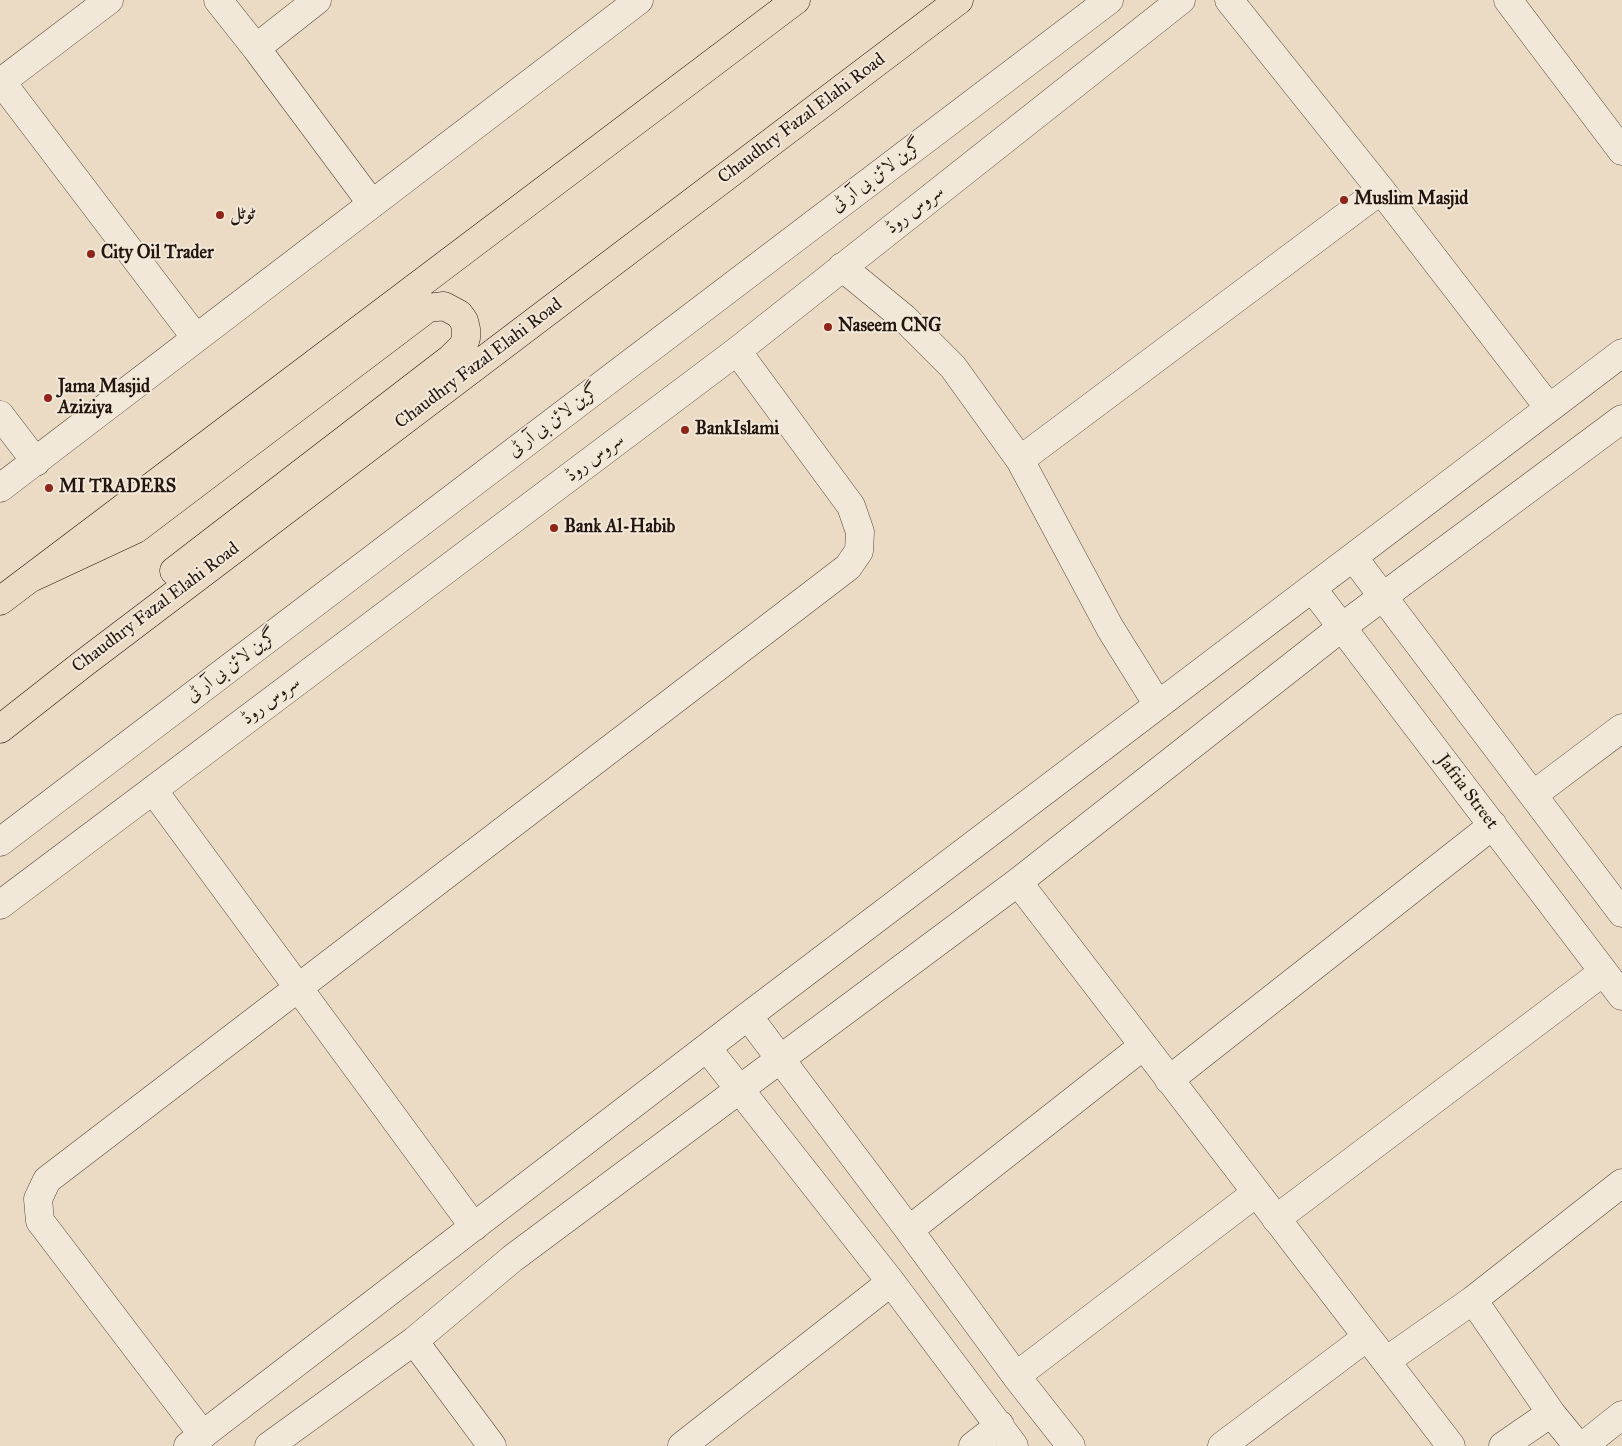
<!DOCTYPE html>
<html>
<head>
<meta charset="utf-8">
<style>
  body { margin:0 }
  canvas { display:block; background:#ebdbc4 }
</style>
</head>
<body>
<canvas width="1622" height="1446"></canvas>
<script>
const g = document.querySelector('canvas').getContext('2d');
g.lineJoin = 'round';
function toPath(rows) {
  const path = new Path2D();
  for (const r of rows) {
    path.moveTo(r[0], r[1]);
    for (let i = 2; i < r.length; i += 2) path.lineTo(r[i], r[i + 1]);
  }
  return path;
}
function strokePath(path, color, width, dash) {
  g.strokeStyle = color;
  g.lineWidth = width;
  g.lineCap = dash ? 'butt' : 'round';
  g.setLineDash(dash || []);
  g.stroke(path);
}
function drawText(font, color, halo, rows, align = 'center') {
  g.font = font + ' "IM FELL Great Primer",Amiri,serif';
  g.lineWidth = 4;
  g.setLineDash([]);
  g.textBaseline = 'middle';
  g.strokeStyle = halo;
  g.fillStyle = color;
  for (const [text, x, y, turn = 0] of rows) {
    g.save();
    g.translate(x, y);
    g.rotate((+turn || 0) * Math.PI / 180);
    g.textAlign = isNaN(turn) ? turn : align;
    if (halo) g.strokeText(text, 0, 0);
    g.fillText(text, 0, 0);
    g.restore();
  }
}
const minor = toPath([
  [218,0,256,48],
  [317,0,256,48,372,204],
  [1229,0,1381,190,1549,408],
  [1508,0,1622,151],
  [0,80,196,338],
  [1,82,109,0],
  [842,267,904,318,953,367,1020,460,1110,628,1158,705],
  [0,415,36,462],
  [1020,460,1381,190],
  [0,488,639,0],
  [1353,557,1622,913],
  [1312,588,1622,996],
  [153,790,474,1227],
  [1533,795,1622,728],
  [0,842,1109,0],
  [1018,882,1451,1446],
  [0,905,737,351,1181,0],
  [748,1016,909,1230,1016,1376,1071,1446],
  [707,1048,891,1282,1014,1446],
  [1169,1080,1493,825],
  [1276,1219,1603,972],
  [909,1230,1143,1046],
  [1473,1300,1551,1413,1578,1446],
  [414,1341,492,1446],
  [1386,1361,1473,1300,1622,1183],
  [1016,1376,1256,1193],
  [203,1435,40,1221,38,1199,47,1180,848,567,859,551,860,532,851,506,737,351],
  [188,1446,748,1016,1622,353],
  [269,1446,414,1341,513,1258,1018,882,1342,627,1622,419],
  [682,1446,891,1282],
  [973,1446,1000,1425],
  [1222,1446,1367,1337],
  [1503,1446,1551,1413],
  [1583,1446,1622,1415]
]);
const major = toPath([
  [33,577,136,529,428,308,444,306,459,314,464,321,466,329,466,338,463,346,451,358,174,571],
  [0,601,796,0],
  [0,729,84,663,959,0]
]);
strokePath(minor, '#56473c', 29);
strokePath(major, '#24160e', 29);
strokePath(minor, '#f2e8d9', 28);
strokePath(major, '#ebdbc4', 28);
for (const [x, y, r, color] of [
  [1344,200,5,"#8f2418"],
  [220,215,5,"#8f2418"],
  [91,254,5,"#8f2418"],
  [828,327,5,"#8f2418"],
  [48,398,5,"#8f2418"],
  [685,430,5,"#8f2418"],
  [49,488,5,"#8f2418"],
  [554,528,5,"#8f2418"]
]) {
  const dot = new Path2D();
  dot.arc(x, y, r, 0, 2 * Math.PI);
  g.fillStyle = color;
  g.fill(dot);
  strokePath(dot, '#f2e8d9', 2);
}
drawText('18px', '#24160e', '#f2e8d9', [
  ["Chaudhry Fazal Elahi Road",802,119,-37],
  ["گرین لائن بی آر ٹی",877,176,-37],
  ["سروس روڈ",915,210,-38],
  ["Chaudhry Fazal Elahi Road",479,364,-37],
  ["گرین لائن بی آر ٹی",554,421,-37],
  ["سروس روڈ",595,458,-37],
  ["Chaudhry Fazal Elahi Road",156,608,-37],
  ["گرین لائن بی آر ٹی",232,666,-37],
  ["سروس روڈ",271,701,-37],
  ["Jafria Street",1467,792,53]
]);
drawText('bold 18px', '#24160e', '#f2e8d9', [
  ["Muslim Masjid",1354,200],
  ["ٹوٹل",230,215],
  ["City Oil Trader",101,254],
  ["Naseem CNG",838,327],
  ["Jama Masjid",58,388],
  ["Aziziya",58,409],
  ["BankIslami",695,430],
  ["MI TRADERS",59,488],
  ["Bank Al-Habib",564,528]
], 'left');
</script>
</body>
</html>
